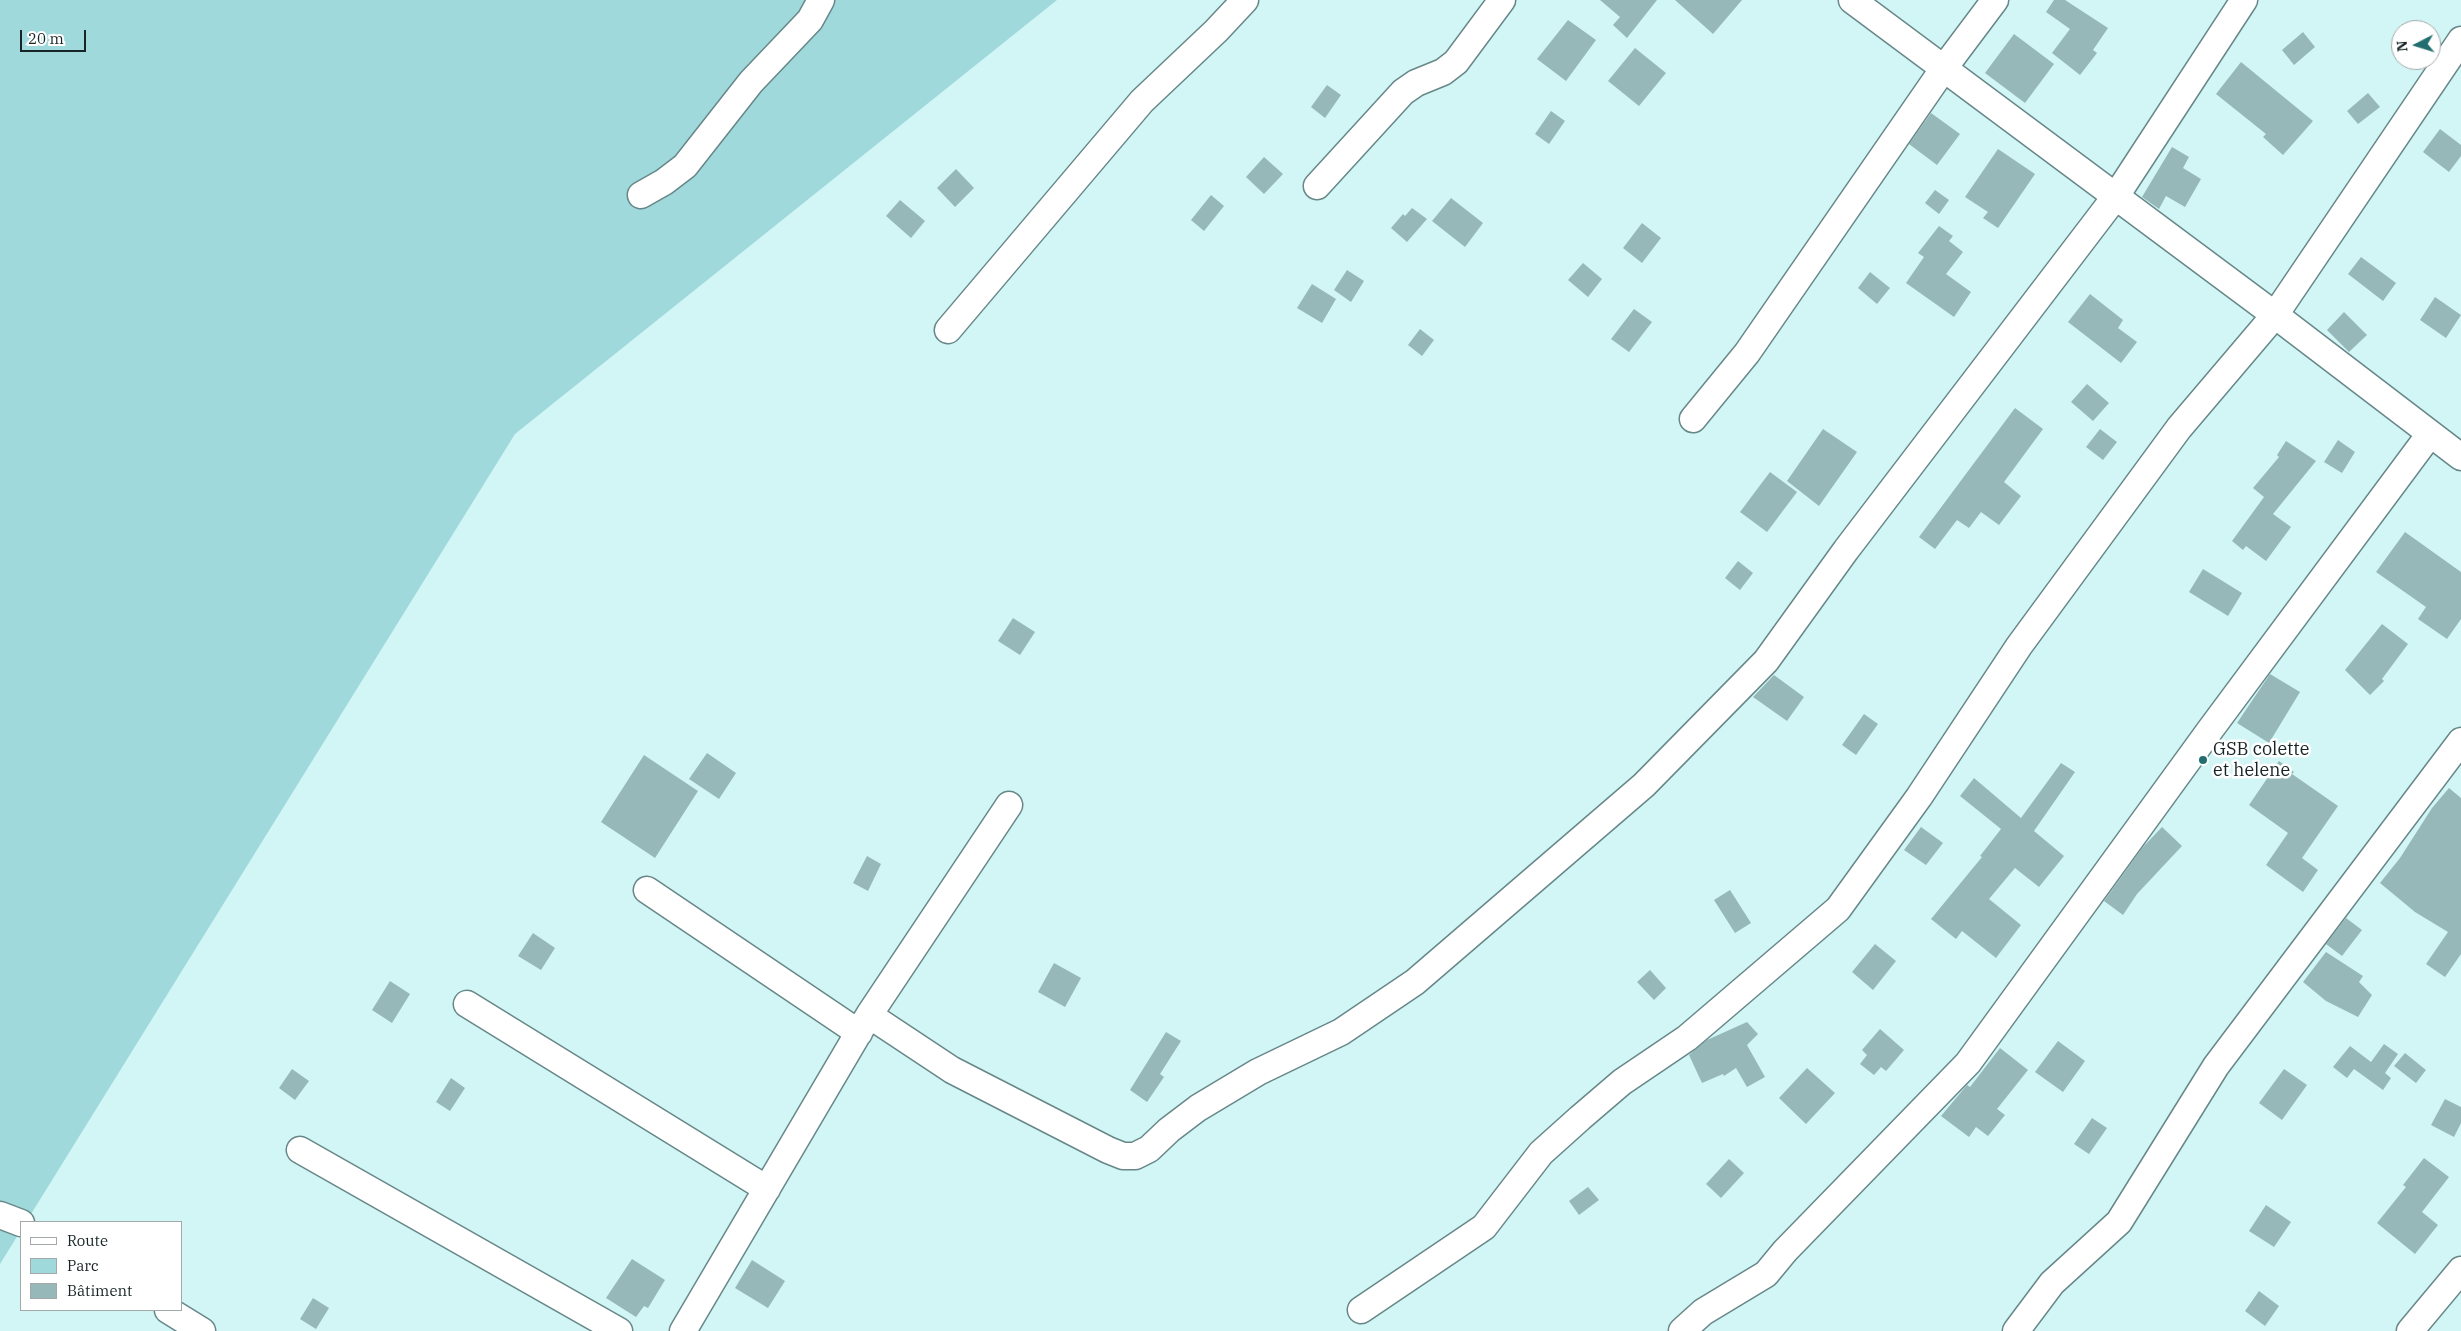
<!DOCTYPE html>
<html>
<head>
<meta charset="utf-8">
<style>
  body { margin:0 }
  #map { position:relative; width:2461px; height:1331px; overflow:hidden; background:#d2f5f6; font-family:"IBM Plex Serif",serif }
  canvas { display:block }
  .legend { position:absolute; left:20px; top:1221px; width:162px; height:90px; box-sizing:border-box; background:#fff; border:1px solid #a3a8a8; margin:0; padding:6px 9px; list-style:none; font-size:15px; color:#182526 }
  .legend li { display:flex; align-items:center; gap:10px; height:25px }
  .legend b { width:25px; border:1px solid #a3a8a8 }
  .north { position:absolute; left:2391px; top:20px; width:50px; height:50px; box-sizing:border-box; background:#fff; border:1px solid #a3a8a8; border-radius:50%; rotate:265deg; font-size:14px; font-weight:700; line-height:20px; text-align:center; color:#182526 }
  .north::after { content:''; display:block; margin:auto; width:18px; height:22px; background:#216d70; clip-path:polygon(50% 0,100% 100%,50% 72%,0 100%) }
  .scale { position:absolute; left:20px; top:30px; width:66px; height:22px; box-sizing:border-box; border:2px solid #182526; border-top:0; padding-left:6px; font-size:15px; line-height:18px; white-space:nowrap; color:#182526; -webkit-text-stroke:4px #fff; paint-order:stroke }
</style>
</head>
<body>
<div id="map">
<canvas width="2461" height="1331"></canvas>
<ul class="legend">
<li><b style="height:6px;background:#fff"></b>Route</li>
<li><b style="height:14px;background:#a0d9dc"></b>Parc</li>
<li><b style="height:14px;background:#96b8b9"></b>Bâtiment</li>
</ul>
<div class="north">N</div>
<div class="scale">20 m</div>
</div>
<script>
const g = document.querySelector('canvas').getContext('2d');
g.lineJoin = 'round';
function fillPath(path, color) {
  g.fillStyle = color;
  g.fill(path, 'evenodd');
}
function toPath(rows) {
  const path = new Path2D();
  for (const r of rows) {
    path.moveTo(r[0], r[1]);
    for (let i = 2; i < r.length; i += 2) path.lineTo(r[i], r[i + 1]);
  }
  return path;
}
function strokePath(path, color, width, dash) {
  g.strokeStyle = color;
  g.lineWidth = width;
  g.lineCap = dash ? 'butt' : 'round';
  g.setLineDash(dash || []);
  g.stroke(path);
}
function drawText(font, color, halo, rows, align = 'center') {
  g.font = font + ' "IBM Plex Serif",serif';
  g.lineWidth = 5;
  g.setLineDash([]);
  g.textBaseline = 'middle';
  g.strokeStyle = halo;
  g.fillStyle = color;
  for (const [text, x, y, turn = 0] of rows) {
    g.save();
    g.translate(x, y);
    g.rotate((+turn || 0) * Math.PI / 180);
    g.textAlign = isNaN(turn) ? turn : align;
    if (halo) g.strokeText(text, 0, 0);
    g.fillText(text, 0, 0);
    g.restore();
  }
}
fillPath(toPath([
  [0,0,1057,0,515,434,0,1264]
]), '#a0d9dc');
fillPath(toPath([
  [1600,0,1657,0,1627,38,1613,25,1620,17],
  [1675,0,1742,0,1713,34],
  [2054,0,2065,0,2108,28,2093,50,2097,53,2080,75,2052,53,2070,29,2046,12],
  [1568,20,1596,40,1566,81,1537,59],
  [2303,32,2315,47,2294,65,2282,50],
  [2014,34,2054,64,2025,103,1985,73],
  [1635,48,1666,73,1639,106,1608,81],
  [2241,62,2313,121,2283,155,2263,137,2266,134,2216,94],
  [1327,85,1341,95,1325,118,1311,107],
  [2368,93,2380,107,2358,124,2347,111],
  [1551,111,1565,121,1549,144,1535,134],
  [1931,113,1960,134,1937,165,1909,144],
  [2440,129,2461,145,2461,156,2449,172,2423,152],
  [2172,147,2189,157,2183,168,2201,179,2185,207,2166,196,2159,209,2142,197],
  [1998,149,2035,174,1998,228,1983,218,1988,212,1965,197],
  [1264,157,1283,174,1264,194,1246,177],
  [956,169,974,188,955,207,937,188],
  [1935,190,1949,200,1939,214,1925,203],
  [1211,195,1224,206,1204,231,1191,220],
  [1451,198,1483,223,1465,247,1432,221],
  [900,200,925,221,911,238,886,216],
  [1412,208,1427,219,1407,242,1391,228,1403,214,1405,216],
  [1642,223,1661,238,1642,263,1623,248],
  [1939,226,1953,236,1949,241,1963,252,1946,274,1971,292,1954,317,1906,283,1924,257,1918,253],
  [2361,257,2396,283,2383,301,2348,274],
  [1583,263,1602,279,1588,297,1568,280],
  [1347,270,1364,281,1351,302,1334,290],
  [1870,272,1890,288,1877,304,1858,288],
  [1312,284,1336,299,1322,323,1297,308],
  [2090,294,2123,320,2118,328,2137,342,2121,363,2068,322],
  [2435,297,2461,315,2446,338,2420,320],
  [1634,309,1652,322,1629,352,1611,339],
  [2344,312,2367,335,2349,352,2327,330],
  [1420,329,1434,340,1422,356,1408,345],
  [2087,384,2109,403,2093,421,2071,402],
  [2015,408,2043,429,2004,482,2021,496,1999,525,1981,512,1969,528,1957,520,1935,549,1919,537],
  [1823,429,1857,452,1819,506,1787,481],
  [2100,429,2117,442,2103,460,2086,447],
  [2338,440,2355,452,2342,473,2324,462],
  [2286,441,2316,461,2273,514,2291,527,2266,561,2246,546,2243,550,2232,541,2264,497,2253,488,2279,457,2277,455],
  [1770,472,1797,492,1767,532,1740,512],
  [2405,532,2461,572,2461,619,2447,639,2418,619,2426,607,2376,572],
  [1738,561,1753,573,1740,590,1725,578],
  [2203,569,2242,593,2228,616,2189,592],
  [1013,618,1035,632,1020,655,998,641],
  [2382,624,2408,644,2382,679,2384,681,2370,695,2345,670],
  [2270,674,2300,692,2269,743,2237,723],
  [1774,675,1804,697,1787,721,1753,697],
  [1864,714,1878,724,1856,755,1842,745],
  [707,753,736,773,719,799,689,779],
  [644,755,698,791,655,858,601,822],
  [2279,761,2294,772,2292,774,2338,806,2302,858,2318,870,2303,892,2266,865,2288,833,2249,805],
  [2061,763,2075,772,2034,831,2064,856,2039,887,2015,868,1989,899,2021,925,1996,958,1962,931,1956,939,1931,919,1982,857,1980,856,2001,829,1960,796,1974,778,2021,818],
  [2449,788,2461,798,2461,954,2445,977,2426,964,2448,932,2415,912,2380,883,2400,858,2432,808],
  [1921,827,1943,843,1926,865,1904,850],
  [2162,827,2182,846,2137,894,2123,915,2104,901,2143,847],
  [867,856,881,864,868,891,853,883],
  [1730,890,1751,923,1735,933,1714,900],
  [2346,918,2362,930,2342,956,2326,944],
  [533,933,555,948,541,970,518,956],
  [1875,944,1896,961,1873,990,1852,972],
  [2326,952,2363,976,2359,982,2372,995,2358,1017,2326,1001,2303,982],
  [1054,963,1081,978,1065,1007,1038,992],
  [1650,970,1666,988,1654,1000,1637,982],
  [390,981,410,994,392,1023,372,1010],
  [1747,1022,1758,1034,1747,1045,1765,1077,1747,1087,1736,1068,1724,1076,1723,1074,1702,1083,1689,1055,1707,1040],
  [1880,1029,1904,1050,1886,1071,1881,1067,1874,1075,1860,1064,1867,1055,1862,1050],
  [1166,1032,1181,1041,1160,1074,1164,1077,1147,1102,1130,1090],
  [2058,1041,2085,1061,2063,1092,2035,1072],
  [2384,1044,2398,1054,2385,1073,2391,1078,2383,1090,2354,1069,2347,1078,2333,1067,2350,1046,2371,1062],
  [2000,1048,2028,1070,1997,1109,2005,1115,1988,1136,1976,1127,1969,1137,1941,1116,1967,1085,1970,1087],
  [2405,1053,2426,1070,2416,1083,2394,1066],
  [1807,1068,1835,1093,1806,1124,1779,1098],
  [292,1069,309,1081,295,1100,279,1088],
  [2284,1069,2307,1085,2282,1120,2259,1103],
  [451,1078,465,1088,450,1111,436,1102],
  [2445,1099,2461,1107,2461,1123,2454,1137,2431,1125],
  [2092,1118,2107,1128,2089,1154,2074,1144],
  [2424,1158,2449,1177,2422,1212,2438,1225,2415,1254,2377,1223,2406,1187,2403,1185],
  [1729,1159,1744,1173,1721,1198,1706,1184],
  [1588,1187,1599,1200,1579,1215,1569,1201],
  [2266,1205,2291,1222,2274,1247,2249,1231],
  [632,1259,665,1280,648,1308,644,1306,636,1317,606,1298],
  [752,1260,785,1281,768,1308,735,1288],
  [2259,1291,2279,1306,2265,1326,2245,1311],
  [313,1298,329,1308,316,1329,300,1319]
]), '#96b8b9');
const minor = toPath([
  [1852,0,2275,315,2461,457],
  [1317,186,1403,92,1416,83,1443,72,1456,62,1502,0],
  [641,195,664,182,685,166,751,82,810,20,821,0],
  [948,330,1142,101,1216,31,1245,0],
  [1693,419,1747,353,1944,68,1995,0],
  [647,890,859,1033],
  [467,1004,767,1189],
  [869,1015,952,1070,1108,1150,1123,1156,1135,1156,1149,1149,1169,1130,1198,1108,1258,1072,1341,1032,1415,982,1644,785,1766,661,1846,550,2116,196,2244,0],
  [300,1150,619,1331],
  [0,1215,21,1223],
  [168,1310,202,1331],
  [1361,1310,1484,1227,1541,1153,1580,1118,1622,1082,1687,1038,1838,909,1919,797,2019,646,2179,428,2275,315,2461,40],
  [683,1331,869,1015,1009,805],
  [1682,1331,1703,1312,1766,1274,1785,1251,1968,1063,2210,730,2430,434],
  [2016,1331,2052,1283,2119,1222,2216,1066,2461,741],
  [2410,1331,2461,1270]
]);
strokePath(minor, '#678788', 29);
strokePath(minor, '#fff', 26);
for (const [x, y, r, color] of [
  [2203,760,5,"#216d70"]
]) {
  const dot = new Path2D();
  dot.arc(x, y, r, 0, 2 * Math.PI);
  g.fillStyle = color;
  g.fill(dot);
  strokePath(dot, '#fff', 2);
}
drawText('18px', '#182526', '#fff', [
  ["GSB colette",2213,750],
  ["et helene",2213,771]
], 'left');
</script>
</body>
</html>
